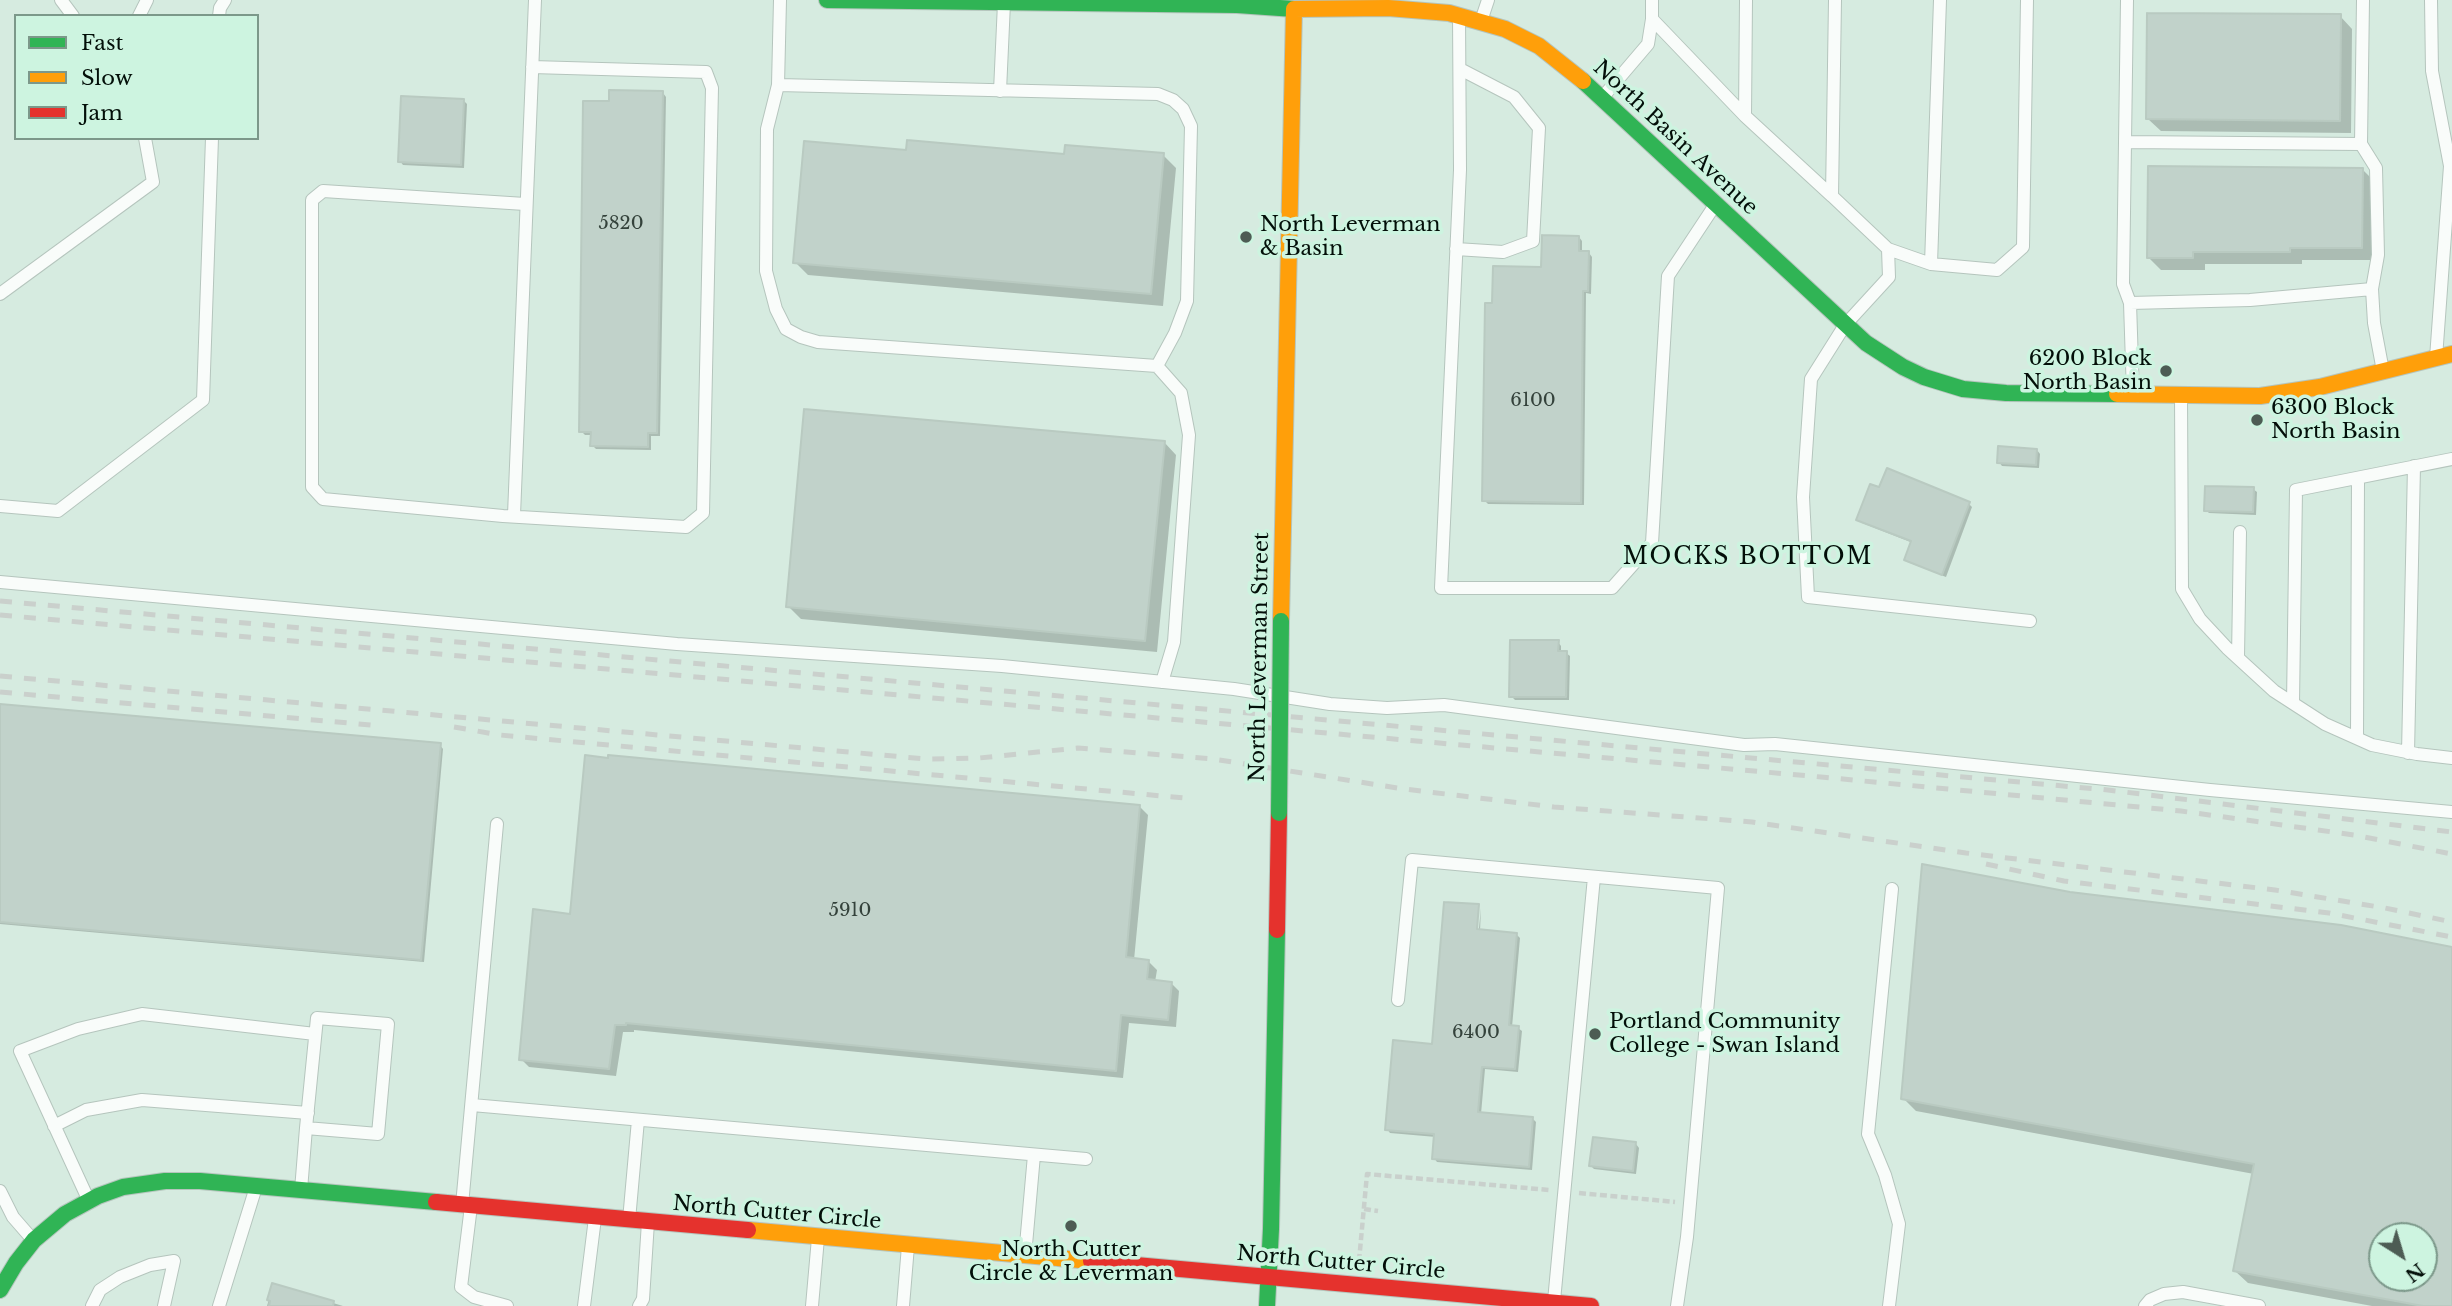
<!DOCTYPE html>
<html>
<head>
<meta charset="utf-8">
<style>
  body { margin:0 }
  #map { position:relative; width:2452px; height:1306px; overflow:hidden; background:#d6ebe0; font-family:"Libre Baskerville",serif }
  canvas { display:block }
  .legend { position:absolute; left:14px; top:14px; width:245px; height:126px; box-sizing:border-box; background:#cdf4e0; border:2px solid #7c988a; margin:0; padding:9px 12px; list-style:none; font-size:21px; color:#030f09 }
  .legend li { display:flex; align-items:center; gap:14px; height:35px }
  .legend b { width:35px; border:2px solid #7c988a }
  .north { position:absolute; left:2368px; top:1222px; width:70px; height:70px; box-sizing:border-box; background:#cdf4e0; border:2px solid #7c988a; border-radius:50%; rotate:143deg; font-size:19px; font-weight:700; line-height:28px; text-align:center; color:#030f09 }
  .north::after { content:''; display:block; margin:auto; width:24px; height:32px; background:#4d5c54; clip-path:polygon(50% 0,100% 100%,50% 72%,0 100%) }
</style>
</head>
<body>
<div id="map">
<canvas width="2452" height="1306"></canvas>
<ul class="legend">
<li><b style="height:9px;background:#30b455"></b>Fast</li>
<li><b style="height:9px;background:#ff9f0a"></b>Slow</li>
<li><b style="height:9px;background:#e5322d"></b>Jam</li>
</ul>
<div class="north">N</div>
</div>
<script>
const g = document.querySelector('canvas').getContext('2d');
g.lineJoin = 'round';
function fillPath(path, color) {
  g.fillStyle = color;
  g.fill(path, 'evenodd');
}
function toPath(rows) {
  const path = new Path2D();
  for (const r of rows) {
    path.moveTo(r[0], r[1]);
    for (let i = 2; i < r.length; i += 2) path.lineTo(r[i], r[i + 1]);
  }
  return path;
}
function strokePath(path, color, width, dash) {
  g.strokeStyle = color;
  g.lineWidth = width;
  g.lineCap = dash ? 'butt' : 'round';
  g.setLineDash(dash || []);
  g.stroke(path);
}
function drawText(font, color, halo, rows, align = 'center') {
  g.font = font + ' "Libre Baskerville",serif';
  g.lineWidth = 7;
  g.setLineDash([]);
  g.textBaseline = 'middle';
  g.strokeStyle = halo;
  g.fillStyle = color;
  for (const [text, x, y, turn = 0] of rows) {
    g.save();
    g.translate(x, y);
    g.rotate((+turn || 0) * Math.PI / 180);
    g.textAlign = isNaN(turn) ? turn : align;
    if (halo) g.strokeText(text, 0, 0);
    g.fillText(text, 0, 0);
    g.restore();
  }
}
fillPath(toPath([
  [2340,16,2352,29,2351,133,2161,131,2148,119],
  [663,93,666,97,660,436,651,436,651,450,596,449,592,445,592,435,585,435,581,431,610,103],
  [463,100,467,104,464,168,403,165,400,161],
  [907,151,1066,156,1163,155,1176,168,1163,306,808,275,795,262],
  [2362,169,2375,182,2374,260,2302,260,2302,264,2205,264,2205,270,2161,270,2148,257],
  [1579,237,1582,241,1582,253,1589,253,1592,257,1591,294,1586,293,1584,505,1488,504,1484,500,1543,269],
  [1164,442,1176,455,1157,652,801,619,788,606],
  [2037,450,2040,454,2039,468,2002,466,1999,462],
  [2253,489,2257,492,2256,515,2209,513,2206,510],
  [1969,504,1972,507,1946,577,1910,563,1906,560,1913,543,1862,523,1858,520],
  [1558,642,1561,646,1561,653,1566,653,1570,656,1569,700,1515,700,1511,696],
  [0,705,440,745,443,749,424,962,0,924],
  [1140,807,1148,815,1134,960,1148,961,1157,970,1155,982,1171,983,1179,991,1176,1027,1129,1023,1123,1078,634,1030,634,1032,623,1032,616,1076,529,1067,521,1059,571,916],
  [2070,894,2452,950,2452,1306,2372,1306,2248,1283,2235,1271,2254,1174,1916,1111,1903,1098],
  [2382,1236,2424,1236,2424,1278,2382,1278],
  [1446,904,1479,907,1477,907,1475,938,1478,938,1481,908,1480,931,1516,934,1520,938,1512,1027,1518,1028,1522,1031,1518,1072,1485,1069,1481,1114,1532,1118,1536,1122,1532,1170,1437,1162,1434,1158,1436,1137,1390,1133,1387,1129,1394,1042,1433,1046],
  [1636,1144,1639,1148,1636,1174,1594,1169,1591,1166],
  [273,1285,343,1306,267,1306]
]), '#0003');
const building = toPath([
  [2147,13,2341,14,2340,121,2146,119,2147,13],
  [609,90,663,91,657,433,648,433,648,447,590,446,591,432,579,432,583,101,609,101,609,90],
  [401,96,464,99,461,165,398,162,401,96],
  [907,140,1064,154,1065,145,1164,153,1151,294,793,263,804,141,906,150,907,140],
  [2148,166,2363,168,2362,248,2290,248,2290,252,2193,252,2193,258,2147,258,2148,166],
  [1542,235,1579,236,1579,251,1589,251,1588,291,1583,291,1581,503,1482,501,1485,303,1492,303,1493,266,1541,267,1542,235],
  [804,409,1165,441,1145,641,786,607,804,409],
  [1998,446,2037,449,2036,465,1997,463,1998,446],
  [1887,468,1970,502,1942,575,1904,560,1911,541,1856,520,1870,484,1879,487,1887,468],
  [2205,486,2254,487,2253,512,2204,511,2205,486],
  [1510,640,1559,640,1558,651,1567,651,1566,697,1509,697,1510,640],
  [0,704,441,743,421,960,0,922,0,704],
  [585,755,608,758,608,755,1140,805,1126,957,1149,960,1147,979,1172,982,1168,1020,1121,1015,1116,1071,626,1023,626,1025,615,1025,609,1069,519,1060,533,909,570,914,585,755],
  [1922,864,2070,892,2341,925,2452,947,2452,1306,2423,1306,2233,1271,2254,1164,1901,1099,1922,864],
  [2382,1236,2424,1236,2424,1278,2382,1278,2382,1236],
  [1444,902,1479,904,1477,929,1517,933,1509,1025,1519,1026,1515,1069,1482,1067,1478,1112,1533,1117,1529,1167,1432,1159,1434,1134,1385,1130,1393,1040,1432,1044,1444,902],
  [1593,1137,1636,1142,1633,1171,1589,1166,1593,1137],
  [272,1283,334,1301,333,1306,269,1306,270,1301,267,1300,272,1283]
]);
fillPath(building, '#c1d2ca');
strokePath(building, '#b9cac1', 2);
const lane = toPath([
  [61,0,73,16],
  [2027,0,2023,247,1997,270,1931,264,1888,249,1889,277,1845,325,1811,379,1803,497,1808,597,2030,621],
  [2127,0,2123,284,2130,303,2133,394],
  [2363,0,2361,144,2376,168,2378,255,2372,289,2374,323,2383,371],
  [2431,0,2432,71,2450,166,2436,358],
  [139,16,147,0],
  [219,16,220,8,225,0],
  [1459,16,1460,170,1441,588,1612,588,1652,543,1668,276,1715,205],
  [1652,19,1745,116,1746,0],
  [1481,21,1488,0],
  [778,85,1158,94,1173,100,1183,109,1191,126,1187,301,1175,333,1157,366,818,342,801,337,786,329,776,309,766,271,767,129,778,85],
  [778,85,780,0],
  [1000,91,1004,3],
  [1602,98,1648,44,1652,19,1652,0],
  [1745,116,1832,196,1835,0],
  [2125,142,2361,144],
  [1832,196,1888,249],
  [525,204,323,191,312,200,312,487,323,499,503,516,686,527,703,513,712,88,706,72,532,67],
  [1456,249,1503,252,1533,241,1539,128,1514,97,1460,69],
  [1931,264,1940,0],
  [0,294,153,182,145,138],
  [2130,303,2250,300,2372,289],
  [1157,366,1181,393,1189,435,1174,642,1162,682],
  [2181,396,2182,589,2200,619,2227,648,2274,691,2325,724,2372,745,2417,754,2452,758],
  [0,506,58,511,203,400,212,138],
  [514,515,535,0],
  [0,582,677,644,1002,666,1234,689,1330,704,1387,708,1444,705,1744,745,1775,744,2210,790,2452,812],
  [2238,657,2240,532],
  [2293,703,2296,490,2452,459],
  [2357,738,2358,478],
  [2408,753,2414,466],
  [1398,1000,1412,860,1718,888,1687,1237,1677,1306],
  [472,1105,1086,1159],
  [54,1126,86,1110,142,1100,308,1113],
  [301,1190,306,1128,317,1018,388,1024,378,1134,306,1128],
  [0,1191,13,1217,33,1240],
  [89,1201,20,1051,78,1029,142,1014,315,1034],
  [462,1205,497,824],
  [471,1206,461,1287,474,1297,507,1306],
  [629,1220,638,1120],
  [1025,1256,1034,1155],
  [1554,1301,1594,877],
  [92,1306,100,1290,120,1277,150,1265,174,1261,164,1306],
  [219,1306,256,1187],
  [584,1306,595,1218],
  [639,1306,643,1299,648,1222],
  [812,1306,818,1238],
  [903,1306,908,1246],
  [1889,1306,1899,1224,1885,1175,1868,1134,1892,889],
  [2145,1306,2150,1300,2164,1294,2183,1292,2259,1306]
]);
const fast = toPath([
  [827,0,1237,5,1294,9],
  [1583,81,1866,343,1903,367,1924,377,1963,389,2006,393,2117,394],
  [0,1290,16,1263,34,1240,65,1214,98,1196,123,1187,165,1181,200,1181,436,1202],
  [1267,1306,1271,1229,1277,930]
]);
const slow = toPath([
  [1294,9,1388,8,1449,13,1505,29,1539,46,1583,81],
  [2117,394,2260,396,2320,387,2452,354],
  [1281,621,1294,9],
  [748,1230,1091,1261]
]);
const jam = toPath([
  [1277,930,1279,813],
  [436,1202,748,1230],
  [1091,1261,1591,1306]
]);
strokePath(lane, '#b5c5bd', 14);
strokePath(fast, '#b5c5bd', 18);
strokePath(slow, '#b5c5bd', 18);
strokePath(jam, '#b5c5bd', 18);
strokePath(toPath([
  [1579,1193,1675,1202],
  [1364,1209,1378,1211],
  [1359,1261,1367,1174,1549,1190]
]), '#c9d0cc', 4.5, [7, 3.5]);
strokePath(lane, '#f9fcfa', 12);
strokePath(fast, '#30b455', 16);
strokePath(slow, '#ff9f0a', 16);
strokePath(jam, '#e5322d', 16);
strokePath(toPath([
  [0,601,2108,790,2452,832],
  [0,615,1821,777,2181,811,2354,835,2452,854],
  [0,676,926,759,979,758,1078,748,1213,759,1404,789,1554,807,1752,822,1966,853,2275,890,2385,908,2452,922],
  [0,692,382,726],
  [454,727,500,735,1184,798],
  [1986,864,2064,881,2329,913,2452,937]
]), '#cad0cc', 5, [12, 12]);
const fastBridge = toPath([
  [1279,813,1281,621]
]);
strokePath(fastBridge, '#b5c5bd', 18, []);
strokePath(fastBridge, '#30b455', 16);
for (const [x, y, r, color] of [
  [1246,237,7,"#4d5c54"],
  [2166,371,7,"#4d5c54"],
  [2257,420,7,"#4d5c54"],
  [1595,1034,7,"#4d5c54"],
  [1071,1226,7,"#4d5c54"]
]) {
  const dot = new Path2D();
  dot.arc(x, y, r, 0, 2 * Math.PI);
  g.fillStyle = color;
  g.fill(dot);
  strokePath(dot, '#cdf4e0', 2.5);
}
drawText('18px', '#34423b', null, [
  ["5820",621,224],
  ["6100",1533,401],
  ["5910",850,911],
  ["6400",1476,1033]
]);
drawText('21px', '#030f09', '#cdf4e0', [
  ["North Basin Avenue",1675,138,43],
  ["North Leverman Street",1260,657,-89],
  ["North Cutter Circle",777,1213,5],
  ["North Cutter Circle",1341,1263,5]
]);
drawText('21px', '#030f09', '#cdf4e0', [
  ["North Leverman",1260,225],
  ["& Basin",1260,249],
  ["6200 Block",2152,359,"right"],
  ["North Basin",2152,383,"right"],
  ["6300 Block",2271,408],
  ["North Basin",2271,432],
  ["Portland Community",1609,1022],
  ["College - Swan Island",1609,1046],
  ["North Cutter",1071,1250,"center"],
  ["Circle & Leverman",1071,1274,"center"]
], 'left');
g.letterSpacing = '2px';
drawText('23px', '#030f09', '#cdf4e0', [
  ["MOCKS BOTTOM",1748,558]
]);
g.letterSpacing = '0px';
</script>
</body>
</html>
